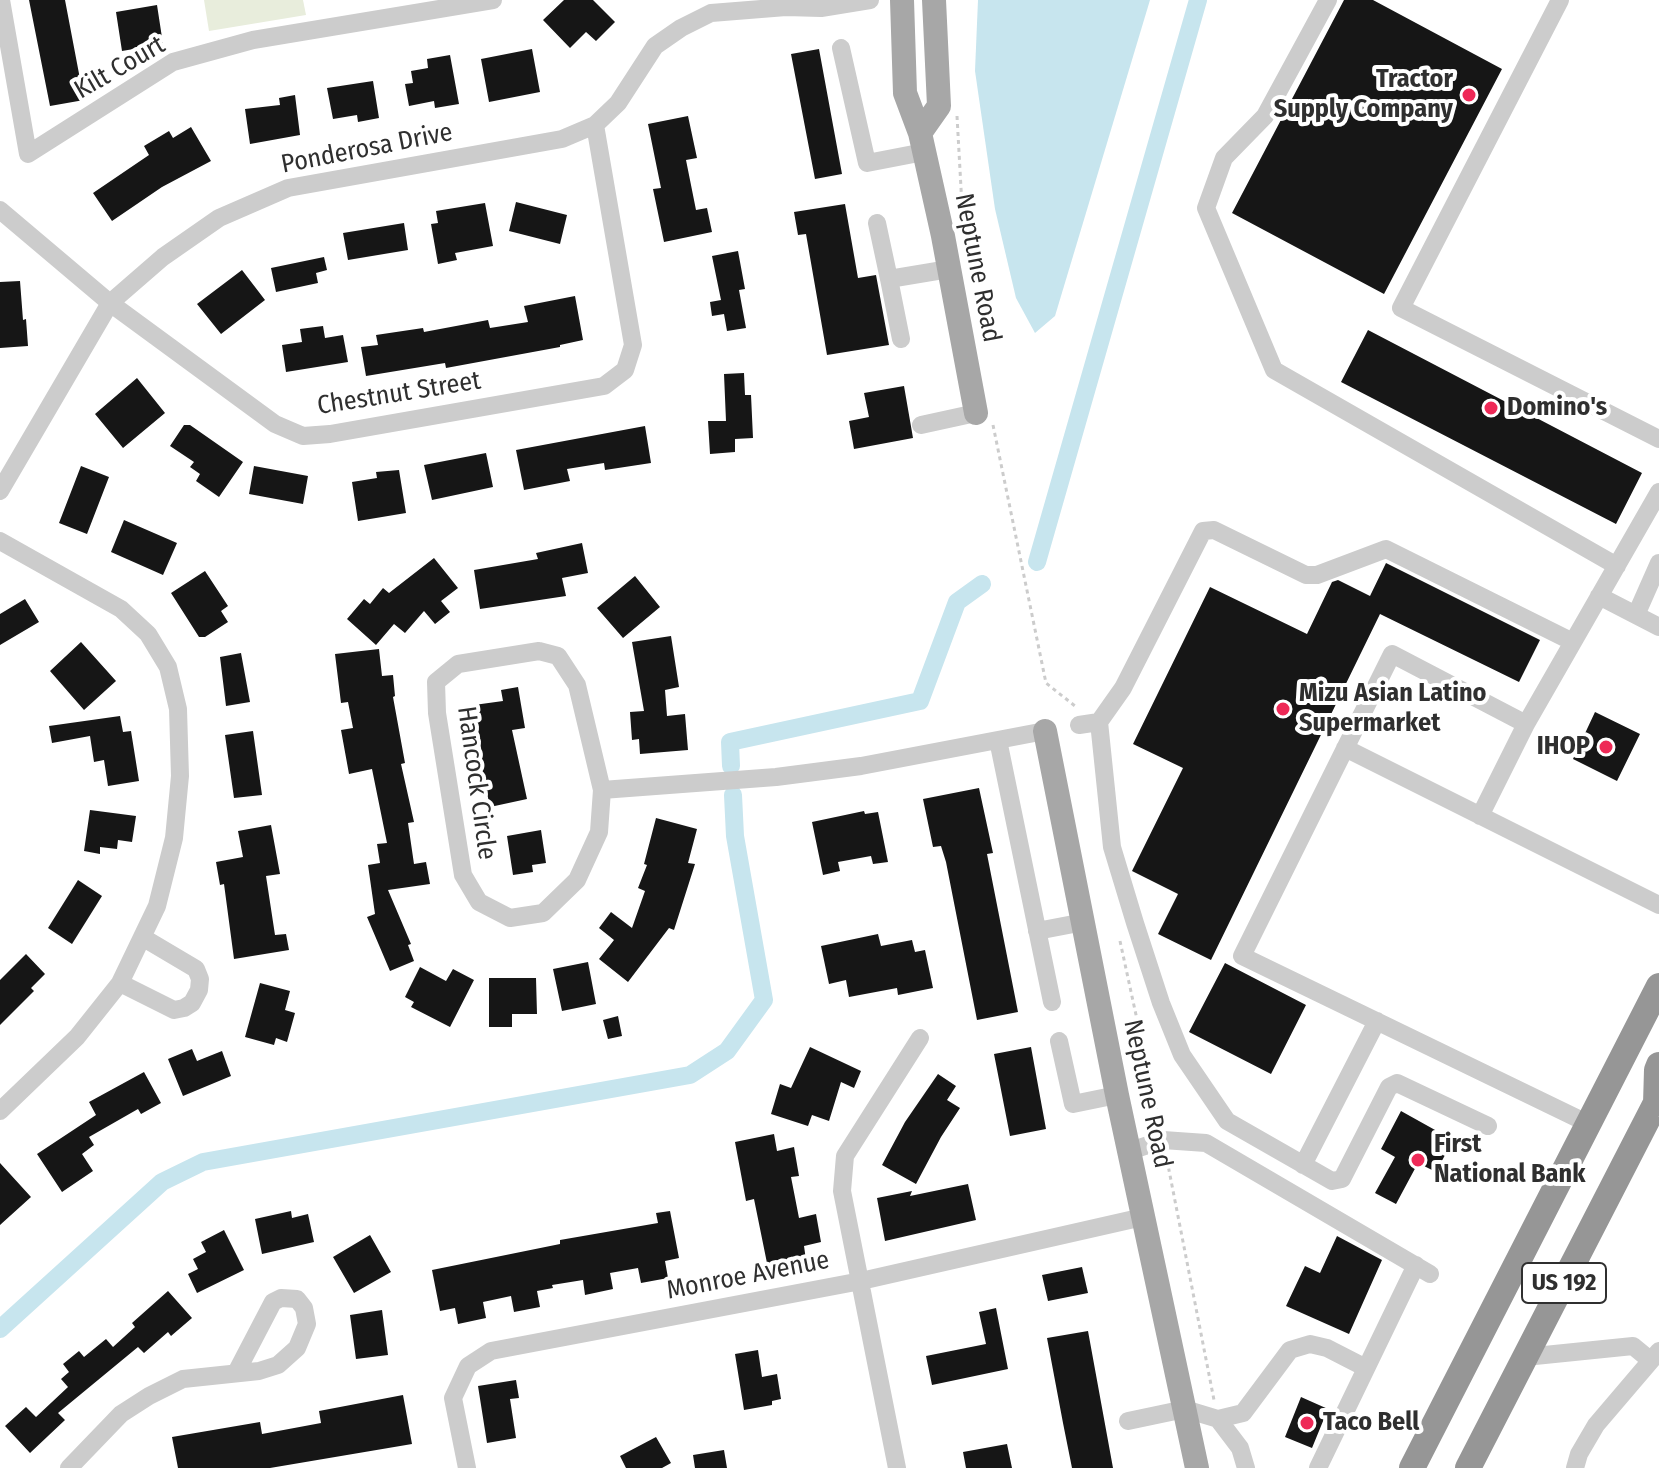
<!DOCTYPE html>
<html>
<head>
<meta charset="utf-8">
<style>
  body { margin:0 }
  canvas { display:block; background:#fff }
</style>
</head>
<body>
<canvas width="1659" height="1468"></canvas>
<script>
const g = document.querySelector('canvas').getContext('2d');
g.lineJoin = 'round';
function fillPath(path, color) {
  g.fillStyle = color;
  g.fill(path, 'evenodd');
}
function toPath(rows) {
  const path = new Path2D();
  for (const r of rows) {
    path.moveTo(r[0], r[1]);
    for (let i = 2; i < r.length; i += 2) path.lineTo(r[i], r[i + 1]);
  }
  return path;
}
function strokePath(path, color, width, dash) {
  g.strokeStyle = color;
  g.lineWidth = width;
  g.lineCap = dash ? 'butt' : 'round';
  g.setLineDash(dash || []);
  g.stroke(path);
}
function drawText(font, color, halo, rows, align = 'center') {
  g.font = font + ' "Fira Sans Condensed",sans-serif';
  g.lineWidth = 8;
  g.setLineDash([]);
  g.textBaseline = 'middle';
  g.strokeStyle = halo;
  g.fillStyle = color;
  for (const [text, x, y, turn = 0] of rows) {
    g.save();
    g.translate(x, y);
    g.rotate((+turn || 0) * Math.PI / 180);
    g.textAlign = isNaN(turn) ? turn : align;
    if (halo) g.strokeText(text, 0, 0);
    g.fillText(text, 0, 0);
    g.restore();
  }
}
fillPath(toPath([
  [204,0,303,0,306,15,209,31]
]), '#e8eddc');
fillPath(toPath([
  [978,0,1150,0,1055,316,1035,333,1016,298,995,209,975,71]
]), '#c7e5ee');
strokePath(toPath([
  [1037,562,1198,0],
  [731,766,730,742,920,701,957,602,982,584],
  [0,1329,162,1182,203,1162,690,1075,727,1051,764,1000,735,836,733,795]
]), '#c7e5ee', 18);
fillPath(toPath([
  [29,0,65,0,84,100,50,106],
  [564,0,593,0,615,22,596,41,586,32,570,48,543,20],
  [1344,0,1373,0,1502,69,1384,294,1232,213],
  [157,5,163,44,122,51,116,12],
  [532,49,540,92,489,102,481,59],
  [819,49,842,174,815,179,791,54],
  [450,55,459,104,435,108,434,101,409,106,405,84,413,83,411,71,428,68,427,59],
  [373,81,379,118,358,122,357,115,333,119,327,88],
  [295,95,300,135,250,144,245,109,280,105,279,98],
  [688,116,697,158,686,160,696,210,707,208,712,232,664,242,653,189,661,188,648,124],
  [191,127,211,161,162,187,112,221,93,193,149,155,144,146,169,131,173,138],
  [516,202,567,215,560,244,509,231],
  [485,203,493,246,455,253,457,260,438,264,431,224,438,223,436,211],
  [845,204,858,278,876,275,889,345,827,355,806,234,798,235,794,212],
  [404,223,408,250,348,260,343,233],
  [738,251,745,289,739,290,746,328,727,331,724,314,712,316,710,302,721,300,712,256],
  [324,257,327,270,316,273,318,283,276,292,271,268],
  [242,270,265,300,221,334,197,304],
  [20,281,23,320,26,319,28,346,0,348,0,282],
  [575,296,583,340,560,345,560,347,446,368,445,363,366,376,361,347,378,345,376,335,423,328,424,332,488,320,490,328,528,322,524,306],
  [323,326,325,338,343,335,348,362,286,372,282,345,302,342,300,329],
  [1368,330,1642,473,1616,524,1341,382],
  [744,373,745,395,751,395,753,438,735,439,735,452,710,454,708,421,726,421,724,374],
  [137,378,165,413,123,448,95,414],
  [904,386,913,438,854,449,849,421,869,417,864,393],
  [184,425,190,425,243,462,219,497,196,481,200,474,190,467,194,462,170,446],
  [645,426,651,463,605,470,604,463,567,469,570,481,524,490,516,450],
  [486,453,493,487,432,500,424,465],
  [81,466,109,477,87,534,59,523],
  [254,466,308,476,303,504,249,494],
  [399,470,406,513,358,521,352,482,377,478,376,472],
  [124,520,177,543,163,575,111,552],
  [582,543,588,573,562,578,566,596,480,609,474,570,538,559,536,553],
  [434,558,458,588,441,601,450,612,435,624,424,611,405,633,394,624,376,645,347,619,364,599,370,604,383,588,389,593],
  [1386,563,1540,640,1519,682,1380,614,1211,960,1158,934,1178,894,1132,871,1183,768,1133,744,1210,587,1307,634,1332,582,1338,580,1370,596],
  [205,571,228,606,221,611,228,622,205,637,199,637,171,593],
  [635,576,660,607,623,638,597,608],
  [25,599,39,622,0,645,0,614],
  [671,636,679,687,665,690,667,716,685,714,688,750,640,754,639,739,632,740,630,712,644,711,632,642],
  [81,642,116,681,84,710,50,671],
  [379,649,382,676,393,675,395,696,393,697,405,763,401,764,414,822,408,823,414,864,426,862,430,884,388,890,411,944,408,945,414,961,390,971,367,917,375,914,368,865,380,863,377,844,387,843,372,769,349,774,341,730,353,728,348,702,341,703,335,654],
  [241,653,250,702,226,706,220,657],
  [518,687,525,728,512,730,527,799,490,807,479,755,482,754,474,705,503,701,501,690],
  [1595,712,1640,734,1617,781,1573,759],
  [120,716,123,732,131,731,139,781,108,786,104,760,94,762,90,736,52,743,49,726],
  [253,731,262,795,234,798,225,735],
  [979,788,993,853,987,854,1018,1012,977,1020,946,862,941,846,933,847,923,799],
  [90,810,136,816,132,842,118,840,117,849,100,847,100,854,84,851],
  [864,811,865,814,878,812,888,862,873,864,871,856,838,862,840,871,823,875,812,822],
  [656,818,697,829,688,863,695,864,674,930,669,928,628,982,599,959,614,940,599,928,611,912,632,928,645,891,638,888,647,865,644,864],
  [271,825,280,874,266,876,275,935,286,934,289,950,234,959,224,884,220,885,216,862,243,857,238,831],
  [541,830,546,863,532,865,533,872,513,875,507,836],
  [78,880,102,896,72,944,48,928],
  [878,934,881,946,912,940,915,952,925,950,933,988,898,995,897,988,849,997,846,980,829,984,821,946],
  [26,954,45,974,31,988,34,991,0,1025,0,980],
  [588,962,596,1004,562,1011,553,969],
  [1225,963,1306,1005,1271,1074,1189,1032],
  [420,967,446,981,453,969,474,980,450,1027,411,1007,414,1002,405,997],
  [489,978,536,978,537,1014,512,1014,512,1027,489,1027],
  [260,983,290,991,285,1010,295,1013,287,1042,276,1038,274,1045,245,1037],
  [618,1016,622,1036,608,1039,603,1020],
  [810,1047,861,1071,854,1088,841,1082,829,1121,812,1115,808,1126,771,1114,780,1084,791,1088],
  [1031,1047,1046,1129,1010,1136,994,1054],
  [192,1049,197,1061,222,1051,231,1076,183,1096,168,1059],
  [144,1072,161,1103,141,1114,138,1109,89,1137,94,1145,82,1154,93,1171,62,1192,37,1154,96,1115,89,1102],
  [938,1074,956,1086,947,1100,960,1108,941,1137,916,1184,882,1165,905,1122],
  [1401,1111,1453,1140,1436,1172,1418,1163,1396,1204,1375,1193,1395,1157,1381,1149],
  [774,1134,777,1151,794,1147,799,1176,791,1177,799,1218,816,1214,821,1242,804,1246,806,1260,768,1268,754,1199,746,1201,735,1142],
  [0,1163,31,1197,0,1225],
  [968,1184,976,1220,885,1241,877,1198,912,1191,910,1196],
  [291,1211,292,1218,308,1214,314,1242,262,1254,255,1219],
  [670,1211,679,1258,665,1261,668,1278,641,1283,638,1268,610,1273,613,1289,585,1295,583,1280,552,1285,553,1288,537,1291,540,1307,514,1312,511,1296,483,1302,486,1318,458,1324,455,1308,440,1311,432,1270,560,1244,560,1240,658,1223,656,1213],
  [224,1230,244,1270,197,1293,188,1274,198,1269,193,1259,206,1252,201,1242],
  [370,1235,391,1272,354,1293,333,1257],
  [1337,1236,1382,1260,1349,1334,1286,1306,1305,1266,1320,1273],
  [1082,1267,1088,1293,1048,1301,1042,1275],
  [168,1291,192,1318,171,1336,168,1332,144,1353,138,1347,58,1413,65,1420,30,1453,5,1426,26,1407,36,1417,68,1387,61,1379,69,1372,63,1364,79,1351,84,1357,106,1339,113,1347,135,1327,132,1323],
  [996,1308,1008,1369,932,1385,926,1356,986,1344,979,1312],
  [382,1310,388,1355,356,1359,350,1315],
  [1088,1331,1113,1468,1072,1468,1063,1423,1047,1338],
  [758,1350,762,1377,777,1374,781,1399,772,1401,772,1405,744,1410,735,1354],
  [516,1380,519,1398,510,1399,516,1438,487,1443,478,1386],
  [403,1395,412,1444,270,1468,178,1468,172,1437,260,1422,262,1434,321,1423,319,1411],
  [1301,1397,1328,1409,1312,1448,1285,1437],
  [656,1437,671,1463,662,1468,626,1468,620,1456],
  [1007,1444,1012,1468,966,1468,963,1452],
  [724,1450,727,1468,695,1468,693,1455]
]), '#161616');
strokePath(toPath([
  [957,116,963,224],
  [993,425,1046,683,1075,706],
  [1120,941,1159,1121],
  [1167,1160,1214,1400]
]), '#ccc', 3, [4, 4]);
strokePath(toPath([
  [1,0,28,154,173,62,253,40,493,0],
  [1328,0,1265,116,1224,158,1206,208,1274,370,1617,566],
  [1560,0,1401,308,1659,439],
  [841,48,867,163,924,152],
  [0,210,110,303,275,424,303,436,330,434,604,386,625,370,633,345,595,125],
  [877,223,889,279],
  [901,339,889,279,949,269],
  [921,425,976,413],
  [0,491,110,303,163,257,219,218,288,188,562,139,595,125,618,103,655,46,681,28,711,13,786,7,821,8,870,0],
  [0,541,121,609,148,634,168,667,178,709,180,776,174,838,157,906,120,983,77,1037,0,1111],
  [1599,596,1659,627],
  [1636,615,1659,563],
  [539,651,558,656,577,685,602,790,599,832,577,880,543,913,510,918,479,902,463,875,437,713,436,682,458,664,539,651],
  [1099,722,1112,847,1135,923,1161,1003,1182,1055,1227,1121,1332,1181,1342,1179,1389,1087,1397,1083,1488,1126],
  [1526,724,1392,654,1242,956,1589,1124],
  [1079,725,1099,722,1123,688,1203,531,1214,530,1306,575,1317,575,1386,549,1573,642],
  [998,740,1052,1002],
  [1345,748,1659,905],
  [602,790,776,777,861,766,1045,731],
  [1480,816,1526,724,1659,492],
  [1037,931,1084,922],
  [120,983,174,1010,184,1008,192,1003,199,990,200,979,196,969,142,937],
  [1059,1041,1073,1104,1117,1095],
  [1130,1151,1163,1140,1206,1143,1430,1274],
  [1303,1165,1377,1021],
  [1525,1357,1633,1346,1650,1360],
  [1218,1419,1240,1448,1246,1468],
  [1128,1421,1185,1409,1218,1419,1243,1413,1290,1350,1310,1344,1327,1348,1366,1368],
  [69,1468,121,1414,149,1396,183,1379,259,1371,278,1365,297,1348,307,1324,304,1308,297,1299,281,1298,273,1302,237,1371],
  [467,1468,453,1398,468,1366,491,1351,861,1281,1143,1217],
  [897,1468,842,1191,845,1156,920,1038],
  [1318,1468,1416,1265],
  [1575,1468,1579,1454,1596,1425,1659,1351]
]), '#ccc', 18);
strokePath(toPath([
  [902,0,905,93,920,133,943,236,976,413],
  [920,133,939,106,934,0],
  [1045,731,1117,1095,1197,1468]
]), '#a7a7a7', 24);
strokePath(toPath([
  [1656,1104,1657,1070,1659,1065],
  [1412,1468,1659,986],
  [1468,1468,1659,1097]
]), '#969696', 26);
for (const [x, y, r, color] of [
  [1469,95,8,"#ee2957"],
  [1491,408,8,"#ee2957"],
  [1283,709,8,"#ee2957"],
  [1606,747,8,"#ee2957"],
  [1418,1160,8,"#ee2957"],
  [1307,1423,8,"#ee2957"]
]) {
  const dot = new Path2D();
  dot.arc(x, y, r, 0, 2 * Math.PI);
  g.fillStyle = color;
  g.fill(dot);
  strokePath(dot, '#fff', 3);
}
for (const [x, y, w] of [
  [1564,1283,84]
]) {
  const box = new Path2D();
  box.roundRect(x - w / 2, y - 20, w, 40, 6);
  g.fillStyle = '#fff';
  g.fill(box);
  strokePath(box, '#2f2f2f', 2);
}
drawText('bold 24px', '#2f2f2f', null, [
  ["US 192",1564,1283]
]);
drawText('26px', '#2f2f2f', '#fff', [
  ["Kilt Court",120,68,-30],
  ["Ponderosa Drive",367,149,-11],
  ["Neptune Road",977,268,79],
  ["Chestnut Street",399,394,-9],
  ["Hancock Circle",476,783,82],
  ["Neptune Road",1147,1094,78],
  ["Monroe Avenue",748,1276,-11]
]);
drawText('bold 26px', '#2f2f2f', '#fff', [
  ["Tractor",1453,80,"right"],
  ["Supply Company",1453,110,"right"],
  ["Domino's",1507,408],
  ["Mizu Asian Latino",1299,694],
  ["Supermarket",1299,724],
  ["IHOP",1590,747,"right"],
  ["First",1434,1145],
  ["National Bank",1434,1175],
  ["Taco Bell",1323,1423]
], 'left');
</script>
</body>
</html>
